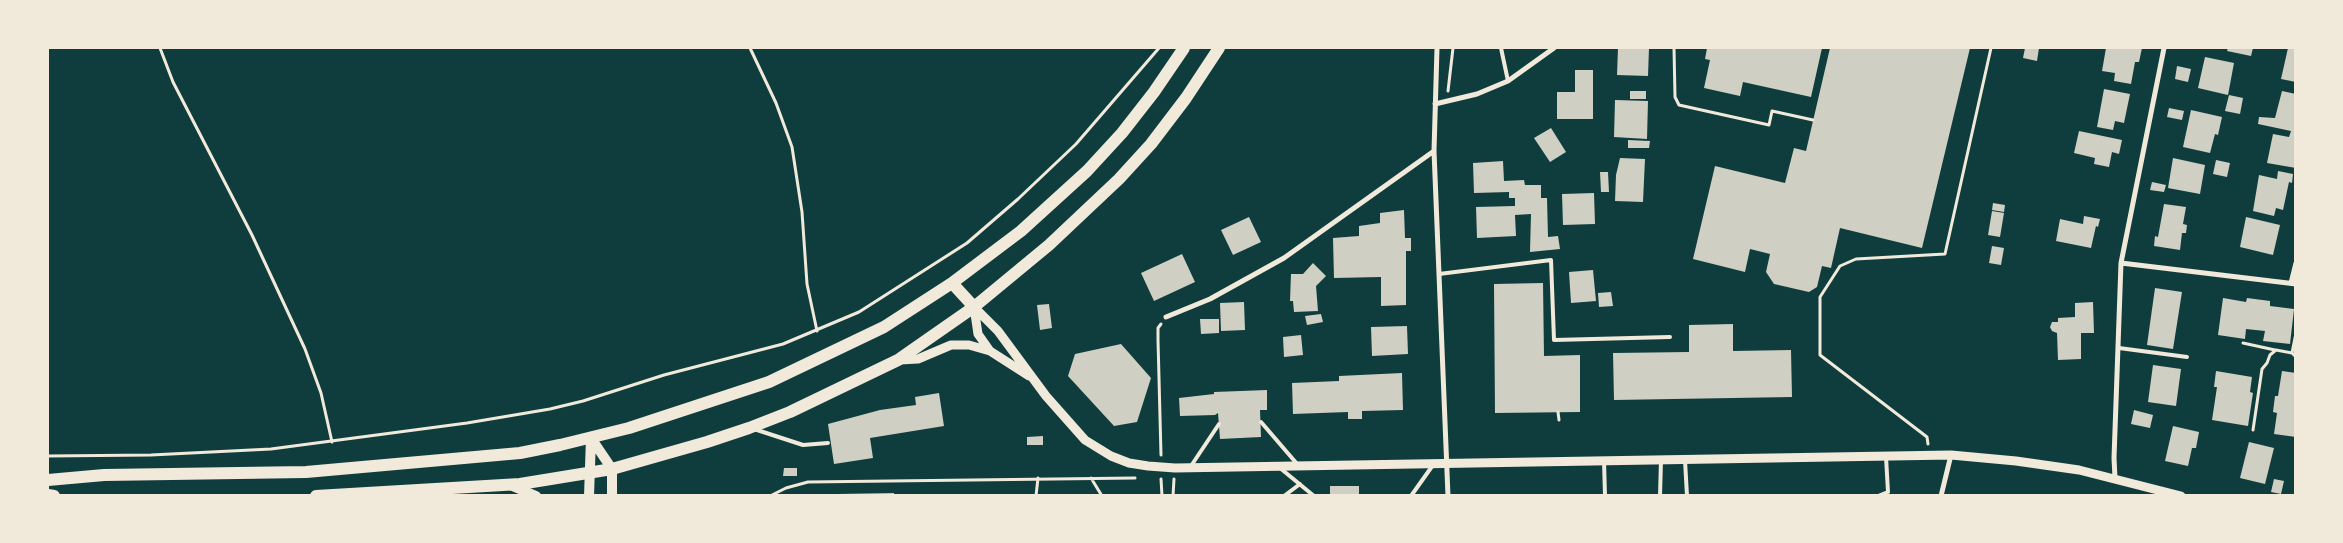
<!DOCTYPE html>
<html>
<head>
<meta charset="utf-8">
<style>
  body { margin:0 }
  #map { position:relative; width:2343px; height:543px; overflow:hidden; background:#0f3d3e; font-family:Lora,serif }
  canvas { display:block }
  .frame { position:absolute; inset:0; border:49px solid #f1e9da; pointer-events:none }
</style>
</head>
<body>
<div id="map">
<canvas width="2343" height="543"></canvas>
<div class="frame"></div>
</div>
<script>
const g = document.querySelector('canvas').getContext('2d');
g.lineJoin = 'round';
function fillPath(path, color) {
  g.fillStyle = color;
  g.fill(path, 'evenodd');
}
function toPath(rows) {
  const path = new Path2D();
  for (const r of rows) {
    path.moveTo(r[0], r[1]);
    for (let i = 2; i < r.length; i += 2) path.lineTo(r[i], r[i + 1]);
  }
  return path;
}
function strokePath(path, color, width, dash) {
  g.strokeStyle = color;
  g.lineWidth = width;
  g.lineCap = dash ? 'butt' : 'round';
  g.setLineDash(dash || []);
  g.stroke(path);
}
fillPath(toPath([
  [1618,48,1649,48,1648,76,1617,75],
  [1707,48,1822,48,1811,97,1743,82,1740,96,1704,88,1710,60,1705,59],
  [1830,48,1970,48,1922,248,1840,228,1831,268,1822,266,1817,287,1809,292,1774,284,1766,272,1770,254,1750,249,1745,272,1693,259,1715,166,1785,183,1794,148,1806,151],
  [2025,48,2039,48,2037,61,2023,58],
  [2106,48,2142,48,2139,62,2135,62,2131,84,2114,81,2115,73,2102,71],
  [2228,48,2253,48,2251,56,2227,51],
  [2288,48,2296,48,2296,82,2281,79],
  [2205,57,2234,63,2228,95,2198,88],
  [2177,66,2191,69,2188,82,2175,79],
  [1575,70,1593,70,1593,119,1557,119,1557,92,1575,92],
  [2104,89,2130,94,2124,123,2115,121,2113,130,2097,127],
  [1630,91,1646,91,1646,99,1630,99],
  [2282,91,2296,94,2296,168,2267,163,2273,134,2289,137,2291,131,2258,124,2259,117,2275,118],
  [2229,95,2243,98,2240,114,2225,111],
  [1615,100,1648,101,1647,139,1614,137],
  [2169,108,2184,111,2182,120,2167,117],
  [2191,110,2222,117,2218,135,2215,134,2210,153,2183,147],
  [1551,128,1566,152,1550,162,1534,138],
  [2079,131,2122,140,2119,154,2112,152,2109,167,2094,164,2095,158,2074,153],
  [1628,140,1650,141,1649,148,1628,148],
  [1620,158,1645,159,1643,202,1615,201,1616,175],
  [2173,158,2205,165,2200,194,2168,188],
  [2216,160,2230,163,2227,177,2213,174],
  [1503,161,1504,181,1524,180,1525,185,1541,185,1541,198,1547,198,1548,237,1558,236,1560,249,1530,252,1531,214,1515,215,1516,236,1477,238,1476,207,1515,206,1515,198,1509,198,1509,192,1474,193,1473,163],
  [2278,171,2293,174,2292,183,2289,182,2283,210,2276,208,2274,216,2253,211,2259,175,2277,179],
  [1600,172,1608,172,1609,192,1601,192],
  [2152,182,2166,185,2164,192,2150,190],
  [1594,193,1595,224,1563,225,1562,194],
  [1993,203,2005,205,2004,212,1992,210],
  [2164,204,2186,207,2183,224,2187,225,2186,233,2182,233,2180,250,2154,246,2155,236,2158,237],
  [1404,210,1405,238,1411,238,1411,251,1406,251,1406,305,1381,306,1381,277,1334,278,1333,238,1359,236,1359,226,1380,223,1380,213],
  [1992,211,2004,213,2000,237,1988,235],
  [2084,216,2100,219,2098,227,2096,226,2091,248,2056,241,2060,219,2083,224],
  [1249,217,1261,242,1233,255,1221,230],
  [2246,217,2280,225,2273,255,2240,247],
  [1992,246,2004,248,2001,265,1989,263],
  [1182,254,1195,282,1154,301,1141,273],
  [1313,263,1326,276,1316,286,1318,311,1294,312,1293,301,1290,301,1291,274,1303,274],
  [1593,270,1596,301,1571,303,1569,272],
  [1543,283,1544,356,1580,355,1580,412,1495,413,1494,284],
  [2155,288,2182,292,2173,349,2147,345],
  [1611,292,1613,306,1599,307,1598,293],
  [2223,298,2246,302,2247,298,2270,301,2270,306,2294,309,2290,344,2263,341,2265,331,2246,329,2245,339,2218,335],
  [1244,302,1245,330,1221,331,1220,303],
  [2093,302,2094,333,2081,333,2081,359,2058,360,2057,333,2052,331,2050,327,2052,322,2058,322,2058,318,2075,317,2075,303],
  [1049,304,1052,328,1040,330,1037,305],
  [1321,314,1323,322,1307,325,1305,316],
  [1200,319,1219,319,1219,333,1201,334],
  [1733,324,1733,351,1791,350,1792,397,1614,400,1613,353,1689,352,1689,325],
  [1407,326,1408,354,1372,356,1371,327],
  [1301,335,1303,355,1284,357,1283,337],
  [1121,344,1151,378,1137,422,1114,426,1068,376,1075,354],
  [2153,365,2181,369,2176,406,2148,402],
  [2216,371,2252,377,2250,392,2253,393,2248,426,2212,420,2217,387,2214,387],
  [2282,371,2296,373,2296,437,2274,434,2277,413,2273,412,2275,396,2278,396],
  [1402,373,1403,410,1362,411,1362,419,1348,419,1348,412,1293,414,1292,383,1339,381,1339,376],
  [1267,390,1267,410,1260,410,1261,437,1220,439,1218,413,1215,415,1180,416,1179,398,1214,394,1214,392],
  [939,393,944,426,870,438,873,458,834,464,828,424,880,410,916,405,915,397],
  [2134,410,2153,415,2150,428,2131,424],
  [2173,426,2199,432,2196,448,2192,448,2188,466,2165,461],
  [1043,436,1043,445,1027,445,1027,437],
  [2249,442,2274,448,2265,484,2240,478],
  [784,468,797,468,797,476,783,476],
  [2274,479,2284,481,2281,494,2271,492],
  [1330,486,1359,486,1359,496,1330,496],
  [894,493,894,496,837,496,837,494]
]), '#cfcfc3');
strokePath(toPath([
  [160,48,173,82,252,235,305,349,321,393,332,442],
  [750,48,776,103,792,147,802,212,807,284,817,331],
  [1674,48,1675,97,1679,105,1769,125,1772,111,1813,120],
  [1448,91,1453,48],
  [1161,324,1158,328,1158,340,1161,455],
  [2243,343,2275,350],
  [2292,353,2296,333],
  [1558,412,1559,420],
  [2253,430,2262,369,2267,363,2270,355,2276,350,2292,353,2296,357],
  [1928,444,1927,437,1820,355,1820,297,1840,266,1856,259,1945,254,1991,48],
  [48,456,151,455,271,449,467,423,550,409,583,401,664,375,783,344,859,312,967,243,1018,199,1076,144,1159,48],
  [1091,478,1102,496],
  [1161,479,1162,496],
  [770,496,786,488,808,482,1135,478],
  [1036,496,1038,478],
  [1173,496,1174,479]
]), '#f1e9da', 3);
strokePath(toPath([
  [1501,48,1508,81],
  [1439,274,1551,260,1554,340,1670,337],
  [2119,348,2187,357],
  [1261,422,1298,465],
  [754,429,803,445,828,443],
  [1886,457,1888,492],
  [1685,460,1687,496],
  [1604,461,1605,496],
  [1191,466,1219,424],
  [1280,468,1314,496],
  [1284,496,1300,484],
  [1411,496,1433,465],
  [1660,496,1661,460],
  [1878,496,1888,492]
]), '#f1e9da', 4);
strokePath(toPath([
  [1437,48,1434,151,1448,496],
  [1435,104,1477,94,1508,81,1554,48],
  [2121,263,2296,284],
  [2291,283,2296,263],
  [1166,317,1210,299,1284,258,1434,151],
  [2115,478,2114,458,2121,263,2164,48],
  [1941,496,1951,455]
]), '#f1e9da', 5);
strokePath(toPath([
  [974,307,998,331,1046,396,1085,440,1111,456,1129,463,1148,466,1175,468,1951,455,2016,461,2079,470,2181,496],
  [974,307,978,334,990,351],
  [900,360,918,359,951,345,969,345,990,351,1029,376]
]), '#f1e9da', 9);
strokePath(toPath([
  [591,438,612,469,612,496],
  [510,485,536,496],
  [589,496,591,438]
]), '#f1e9da', 10);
strokePath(toPath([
  [952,283,974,307],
  [48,480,104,475,306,472,520,453,560,445,629,428,769,382,884,327,952,283,1021,231,1087,171,1122,133,1154,92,1184,48],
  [48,495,54,496],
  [316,496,520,484,612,469,707,442,749,428,790,412,898,360,974,307,1049,245,1119,179,1151,144,1186,98,1219,48]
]), '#f1e9da', 12);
</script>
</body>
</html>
